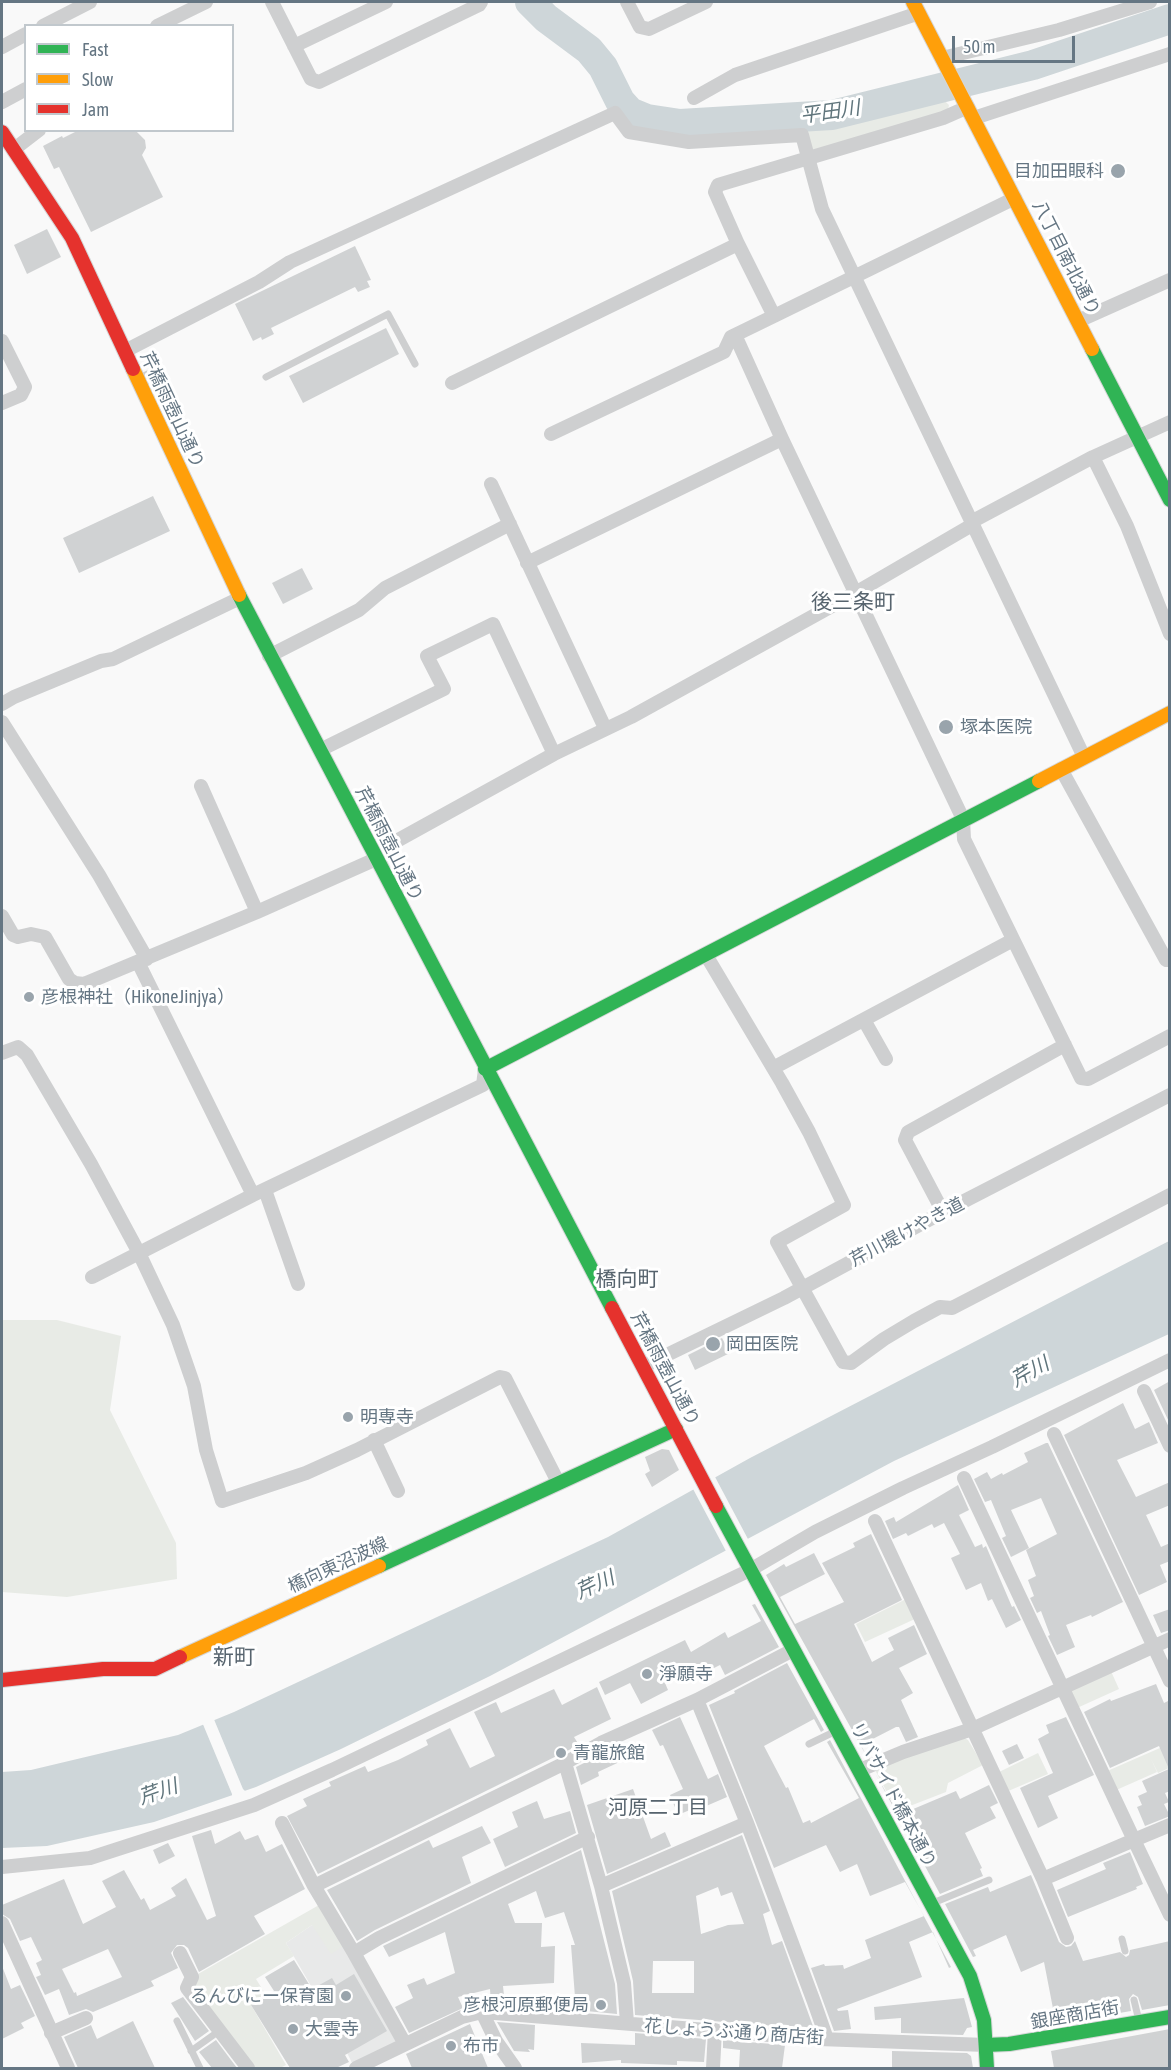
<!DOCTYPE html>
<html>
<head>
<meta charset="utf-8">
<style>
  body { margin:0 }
  #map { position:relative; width:1171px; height:2070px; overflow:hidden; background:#f9f9f9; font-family:"Asap Condensed",sans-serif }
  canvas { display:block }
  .frame { position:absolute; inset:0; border:3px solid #657683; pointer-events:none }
  .legend { position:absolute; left:24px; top:24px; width:210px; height:108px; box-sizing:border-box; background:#fff; border:2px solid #c1c8cd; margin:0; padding:8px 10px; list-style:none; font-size:18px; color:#657683 }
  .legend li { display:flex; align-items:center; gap:12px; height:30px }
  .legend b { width:30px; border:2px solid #c1c8cd }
  .scale { position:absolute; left:952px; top:36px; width:123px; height:27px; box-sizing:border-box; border:3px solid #657683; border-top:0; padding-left:8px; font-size:18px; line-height:21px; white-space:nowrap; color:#657683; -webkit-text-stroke:4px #fff; paint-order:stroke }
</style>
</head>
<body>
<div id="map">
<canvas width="1171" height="2070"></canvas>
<div class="frame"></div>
<ul class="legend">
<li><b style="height:8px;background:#30b455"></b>Fast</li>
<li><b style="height:8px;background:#ff9f0a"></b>Slow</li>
<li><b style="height:8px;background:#e5322d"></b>Jam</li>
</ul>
<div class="scale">50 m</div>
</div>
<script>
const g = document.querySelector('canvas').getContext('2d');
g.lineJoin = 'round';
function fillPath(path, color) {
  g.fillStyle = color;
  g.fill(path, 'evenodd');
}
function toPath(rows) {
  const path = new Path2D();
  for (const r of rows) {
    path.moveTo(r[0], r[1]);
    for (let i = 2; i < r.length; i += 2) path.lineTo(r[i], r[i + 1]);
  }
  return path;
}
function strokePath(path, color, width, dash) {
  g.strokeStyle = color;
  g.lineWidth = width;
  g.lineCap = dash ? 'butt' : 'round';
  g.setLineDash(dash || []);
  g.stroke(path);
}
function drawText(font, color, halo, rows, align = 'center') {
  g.font = font + ' "Asap Condensed","Noto Sans JP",sans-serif';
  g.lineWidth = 6;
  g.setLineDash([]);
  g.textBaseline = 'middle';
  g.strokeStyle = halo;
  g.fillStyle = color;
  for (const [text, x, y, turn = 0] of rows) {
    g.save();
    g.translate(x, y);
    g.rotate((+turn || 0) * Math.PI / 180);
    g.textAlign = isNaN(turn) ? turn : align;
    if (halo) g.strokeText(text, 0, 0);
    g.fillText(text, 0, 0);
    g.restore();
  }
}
fillPath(toPath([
  [312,1925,346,1945,398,2042,353,2065,332,2022,286,1943]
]), '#e8e9e9');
fillPath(toPath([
  [943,99,949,105,948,110,811,152,806,131,829,128],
  [2,1320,57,1320,121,1336,110,1410,176,1543,177,1579,67,1597,2,1592],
  [908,1598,917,1618,865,1642,856,1624],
  [1110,1669,1119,1689,1077,1708,1069,1687],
  [963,1737,968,1740,983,1765,948,1783,946,1792,897,1811,875,1770,904,1756],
  [1169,1744,1169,1768,1158,1773,1151,1759,1157,1772,1114,1791,1105,1772],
  [1038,1753,1048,1774,1006,1792,997,1773],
  [319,1905,345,1945,331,1954,312,1925,286,1943,294,1956,256,1979,266,1995,251,2005,286,2065,280,2068,250,2068,190,1988,198,1974]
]), '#e8ebe6');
fillPath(toPath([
  [1169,1241,1169,1334,894,1461,490,1676,341,1749,256,1787,154,1822,47,1846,2,1848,2,1772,31,1770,178,1735,234,1712,608,1537,750,1458]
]), '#ced6d9');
fillPath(toPath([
  [714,1475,749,1541,727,1553,692,1487],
  [213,1717,243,1789,247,1793,232,1798,232,1794,202,1722]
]), '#f9f9f9');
strokePath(toPath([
  [530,2,546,18,589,50,603,67,620,101,630,112,647,119,680,124,832,115,1033,65,1170,19]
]), '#ced6d9', 30);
fillPath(toPath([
  [79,130,135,130,145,140,146,148,142,155,163,197,91,232,59,167,54,169,43,146,62,136,63,138],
  [47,229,61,257,27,274,14,245],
  [355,246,371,280,367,281,370,287,358,292,355,287,271,328,274,334,262,340,261,337,253,341,235,304],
  [386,328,399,354,303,403,289,376],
  [153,496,170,531,79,573,63,538],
  [302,568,313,589,283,604,272,583],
  [722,1338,730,1353,695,1370,688,1355],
  [1170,1381,1170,1424,1154,1390],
  [1123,1403,1135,1429,1149,1422,1158,1443,1117,1460,1136,1497,1170,1482,1170,1505,1146,1515,1161,1547,1170,1543,1170,1561,1160,1565,1167,1582,1139,1595,1064,1435],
  [1046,1443,1048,1443,1123,1602,1092,1617,1091,1615,1066,1625,1075,1647,1057,1655,1048,1636,1050,1635,1041,1611,1037,1613,1030,1598,1034,1596,1028,1580,1036,1576,1026,1550,1057,1534,1041,1498,1011,1510,1029,1548,1011,1557,1002,1538,1006,1536,991,1500,985,1502,974,1479,987,1472,991,1479,1002,1473,1003,1475,1028,1462,1024,1453],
  [662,1449,669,1450,679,1470,652,1487,645,1474,650,1471,645,1457],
  [958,1485,969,1510,959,1515,975,1547,982,1544,983,1548,986,1546,1012,1607,1014,1606,1021,1620,1006,1628,992,1599,988,1601,981,1583,966,1590,951,1558,960,1554,944,1523,934,1528,932,1524,908,1536,906,1533,893,1539,885,1521,894,1517,896,1522],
  [871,1534,902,1600,854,1624,872,1662,894,1650,888,1638,914,1625,927,1654,899,1668,913,1693,901,1700,918,1737,906,1742,899,1727,896,1727,861,1745,867,1757,766,1575,784,1564,786,1567,814,1553,825,1574,780,1597,795,1624,844,1602,822,1563,855,1547,853,1543],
  [755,1604,779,1647,725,1675,720,1665,686,1682,678,1668,662,1676,668,1690,641,1704,630,1683,605,1695,599,1682,685,1640,691,1652,725,1632,728,1638,761,1621,752,1605],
  [1170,1609,1170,1630,1161,1633,1153,1615],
  [787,1663,824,1730,821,1732,814,1719,764,1746,786,1788,788,1787,803,1823,810,1820,811,1823,859,1798,827,1742,830,1740,951,1967,949,1968,933,1932,909,1942,922,1977,837,2009,838,2011,848,2010,851,2029,834,2031,811,1968,824,1964,825,1966,843,1965,844,1969,871,1958,865,1940,924,1916,905,1882,870,1896,857,1864,840,1872,826,1845,774,1868,709,1705,735,1693,734,1691],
  [1156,1684,1164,1703,1170,1700,1170,1791,1165,1793,1169,1802,1164,1804,1170,1816,1145,1826,1137,1807,1142,1805,1138,1796,1147,1792,1142,1781,1169,1769,1159,1746,1110,1768,1084,1712,1110,1699,1111,1701],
  [597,1687,611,1719,574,1737,579,1745,318,1874,287,1816,307,1806,303,1799,331,1786,329,1782,365,1766,368,1772,398,1760,428,1745,426,1740,450,1728,470,1768,495,1756,474,1712,496,1702,501,1713,554,1689,562,1705],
  [680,1717,708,1779,718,1774,727,1797,704,1807,704,1805,699,1806,678,1815,670,1795,683,1789,663,1745,660,1746,652,1730],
  [1066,1717,1094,1775,1048,1796,1058,1818,1038,1828,1020,1788,1053,1773,1038,1739,1049,1733,1046,1725],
  [622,1744,628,1758,598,1772,599,1776,581,1785,576,1767],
  [1017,1744,1024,1758,1009,1765,1002,1751],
  [875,1773,899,1815,956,1791,960,1799,989,1785,998,1803,990,1807,996,1818,965,1833,982,1868,980,1869,983,1876,940,1894],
  [633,1789,651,1839,665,1832,671,1846,607,1874,587,1805],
  [537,1801,544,1819,570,1811,576,1833,505,1867,493,1839,518,1827,512,1812],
  [482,1826,491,1843,462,1857,471,1883,375,1930,357,1941,327,1890,429,1840,433,1848],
  [211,1830,215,1844,240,1831,245,1840,258,1835,266,1852,282,1844,305,1889,254,1916,265,1934,199,1972,188,1948,184,1945,177,1945,171,1953,178,1968,151,1981,154,1986,93,2012,86,2009,69,2015,59,1989,45,1995,36,1977,41,1975,36,1963,42,1960,31,1937,20,1941,10,1919,2,1914,2,1905,64,1879,83,1924,116,1907,102,1881,124,1870,141,1900,144,1898,150,1910,176,1896,171,1888,186,1878,207,1920,216,1916,192,1836],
  [108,1949,122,1977,77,1996,76,1992,74,1993,62,1969],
  [742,1835,770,1911,763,1914,772,1945,782,1941,814,2029,635,2015,633,1981,612,1891],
  [718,1887,721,1896,732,1892,744,1924,728,1925,701,1934,696,1896],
  [653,1961,694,1961,694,1993,652,1993],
  [168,1843,175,1856,159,1864,153,1850],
  [581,1850,615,1984,617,2014,576,2010,571,1945,575,1945,564,1912,545,1918,536,1891,508,1904,515,1923,542,1923,541,1947,555,1946,554,1983,503,1986,505,2005,491,2004,490,1989,458,1997,463,2008,409,2033,395,2007,413,1998,407,1985,424,1978,427,1985,455,1973,445,1932,389,1957,383,1946],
  [1130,1852,1143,1884,1136,1887,1137,1889,1068,1917,1057,1890,1106,1869,1103,1863],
  [1031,1875,1059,1942,1066,1947,1071,1946,1075,1941,1083,1961,1120,1952,1126,1957,1129,1955,1130,1950,1170,1941,1170,2005,1142,2010,1138,1997,1133,1994,1129,1999,1131,2011,1056,2024,1044,1962,1021,1972,1006,1935,973,1950,976,1956,973,1957,945,1904,988,1887,990,1892],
  [294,1960,312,1989,332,1978,336,1985,354,1974,387,2031,345,2055,349,2062,336,2068,290,2068,251,2005,274,1991,265,1977],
  [2,1966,11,1989,20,1985,35,2016,21,2023,24,2028,2,2039],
  [183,1997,209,2031,195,2041,171,2003],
  [964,1998,972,2027,967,2028,963,2035,901,2033,901,2018,875,2020,874,2007],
  [133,2021,155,2068,78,2068,64,2037,91,2025,97,2039],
  [497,2022,535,2025,534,2050,528,2049,530,2052,514,2051],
  [470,2024,488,2068,412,2068,406,2054],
  [1170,2029,1170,2068,1054,2068,1051,2051],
  [635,2033,706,2039,704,2062,677,2061,677,2065,621,2063,621,2060,582,2063,581,2043,635,2045],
  [216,2040,237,2068,212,2068,199,2052],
  [723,2040,785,2045,782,2068,739,2068,740,2050,723,2048],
  [892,2051,967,2053,971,2056,973,2068,892,2068]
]), '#d0d2d3');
const fast = toPath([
  [1092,349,1170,500],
  [239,595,612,1308],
  [485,1069,1039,781],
  [716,1506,970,1976,984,2020,987,2068],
  [379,1566,676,1429],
  [986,2045,1009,2044,1170,2017]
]);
const slow = toPath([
  [913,2,1092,349],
  [133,369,239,595],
  [1039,781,1170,713],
  [180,1657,379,1566]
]);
const jam = toPath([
  [2,132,72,238,133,369],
  [612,1308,716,1506],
  [2,1680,103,1669,155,1669,180,1657]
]);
strokePath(fast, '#d5d6d7', 16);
strokePath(slow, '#d5d6d7', 16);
strokePath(jam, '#d5d6d7', 16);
strokePath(toPath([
  [266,377,388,314,415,364],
  [138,379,152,372],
  [809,1744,836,1731],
  [933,1903,989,1880],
  [1122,1939,1125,1951],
  [1134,2000,1139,2021],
  [177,2021,200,2068],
  [1040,2021,1042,2036],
  [191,2051,219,2031]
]), '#cecfd0', 7);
strokePath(toPath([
  [272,2,311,79,319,82,479,5,481,2],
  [627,2,640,27,649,29,706,2],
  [43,26,90,2],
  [157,26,206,2],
  [294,46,386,2],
  [2,47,26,34],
  [942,58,1059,30,1150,2],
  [694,98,735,75,919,13],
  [2,102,26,89],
  [974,118,1170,54],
  [13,150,39,130],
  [738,244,774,316,1015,198],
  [1078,321,1170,280],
  [735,335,774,316],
  [2,341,25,387,21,395,2,403],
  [125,351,259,282,290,262,615,113,629,132,689,142,802,135,822,209,1084,757],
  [452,383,738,244,715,192,718,185,943,118,968,107],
  [551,434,724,352,731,337,735,335,782,439,963,819,964,839,1081,1078,1088,1079,1170,1036],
  [1093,457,1127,526,1170,634],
  [491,484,605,728],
  [971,522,1093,457,1170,422],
  [527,563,782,439],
  [269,656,359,610,385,588,510,524],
  [2,704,14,697,101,661,113,659,240,598],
  [2,722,99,875,147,959],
  [320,750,444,689,427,656,493,624,554,754],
  [1061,769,1166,960],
  [201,786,257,912],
  [2,916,13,935,18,937,31,934,45,937,69,979,75,983,84,984,257,912,376,859,382,849,554,754,631,717,857,592,972,525],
  [706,955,782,1083,809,1132,844,1205,777,1242,843,1362,851,1363,884,1339,914,1321,940,1307,952,1308,1170,1195],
  [138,962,253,1195],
  [864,1020,886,1059],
  [2,1053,18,1047,27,1055,91,1164,139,1253,173,1325,194,1386,206,1450,222,1501,306,1473,357,1450,500,1377,505,1378,558,1482],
  [773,1068,1013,940],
  [265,1190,298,1284],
  [943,1212,905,1140,908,1132,1065,1045],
  [92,1277,253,1195,483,1085,485,1069],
  [644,1366,784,1298,943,1212,1170,1095],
  [1144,1391,1170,1446],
  [1054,1434,1170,1681],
  [374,1440,398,1491],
  [964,1478,1134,1840,1170,1825],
  [875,1521,1043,1879,1067,1938],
  [697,1700,747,1823,814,2002,827,2039],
  [565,1763,601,1886,624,1983,627,2023],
  [860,1770,903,1752,972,1729,1170,1639],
  [282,1823,314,1886,354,1953,405,2044],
  [2,1867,90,1858,254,1805,332,1770,750,1570,815,1532,903,1488,992,1447,1170,1360],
  [1043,1879,1134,1840,1170,1915],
  [314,1886,565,1763,601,1743,697,1700,793,1650],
  [601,1886,747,1823],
  [2,1923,68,2068],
  [180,1953,192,1977,187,1988,248,2068],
  [354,1953,379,1938,588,1837],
  [482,2012,496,2041,515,2068],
  [51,2033,86,2018],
  [356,2068,462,2017,482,2012,819,2039,986,2045],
  [713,2068,715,2030]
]), '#cecfd0', 14);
strokePath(fast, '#30b455', 14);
strokePath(slow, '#ff9f0a', 14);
strokePath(jam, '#e5322d', 14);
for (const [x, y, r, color] of [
  [1118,171,8,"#99a4ac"],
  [946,727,8,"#99a4ac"],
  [29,997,6,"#99a4ac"],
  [713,1344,8,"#99a4ac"],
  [348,1417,6,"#99a4ac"],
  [647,1674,6,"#99a4ac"],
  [561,1753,6,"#99a4ac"],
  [346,1996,6,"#99a4ac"],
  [601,2005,6,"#99a4ac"],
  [293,2029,6,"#99a4ac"],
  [451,2046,6,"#99a4ac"]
]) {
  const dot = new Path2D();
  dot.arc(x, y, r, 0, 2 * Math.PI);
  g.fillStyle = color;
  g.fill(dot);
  strokePath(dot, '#fff', 2);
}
drawText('18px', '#657683', '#fff', [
  ["目加田眼科",1104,171,"right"],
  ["塚本医院",960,727],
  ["彦根神社（HikoneJinjya）",41,997],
  ["岡田医院",726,1344],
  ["明専寺",360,1417],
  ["淨願寺",659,1674],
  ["青龍旅館",573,1753],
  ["るんびにー保育園",334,1996,"right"],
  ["彦根河原郵便局",589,2005,"right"],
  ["大雲寺",305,2029],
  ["布市",463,2046]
], 'left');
drawText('18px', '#657683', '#fff', [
  ["八丁目南北通り",1066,258,63],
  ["芹橋雨壺山通り",172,410,65],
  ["芹橋雨壺山通り",389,844,63],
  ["芹川堤けやき道",907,1232,-28],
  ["芹橋雨壺山通り",665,1369,62],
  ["橋向東沼波線",338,1565,-25],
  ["リバサイド橋本通り",893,1795,62],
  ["銀座商店街",1075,2015,-10],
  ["花しょうぶ通り商店街",734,2032,4]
]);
drawText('italic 20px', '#60757c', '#fff', [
  ["平田川",830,112,-8],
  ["芹川",1030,1372,-29],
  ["芹川",595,1585,-24],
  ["芹川",158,1792,-19]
]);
drawText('20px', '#57646e', '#fff', [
  ["河原二丁目",658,1808]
]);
drawText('21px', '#57646e', '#fff', [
  ["後三条町",853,602],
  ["橋向町",627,1279],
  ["新町",234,1657]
]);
</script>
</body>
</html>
